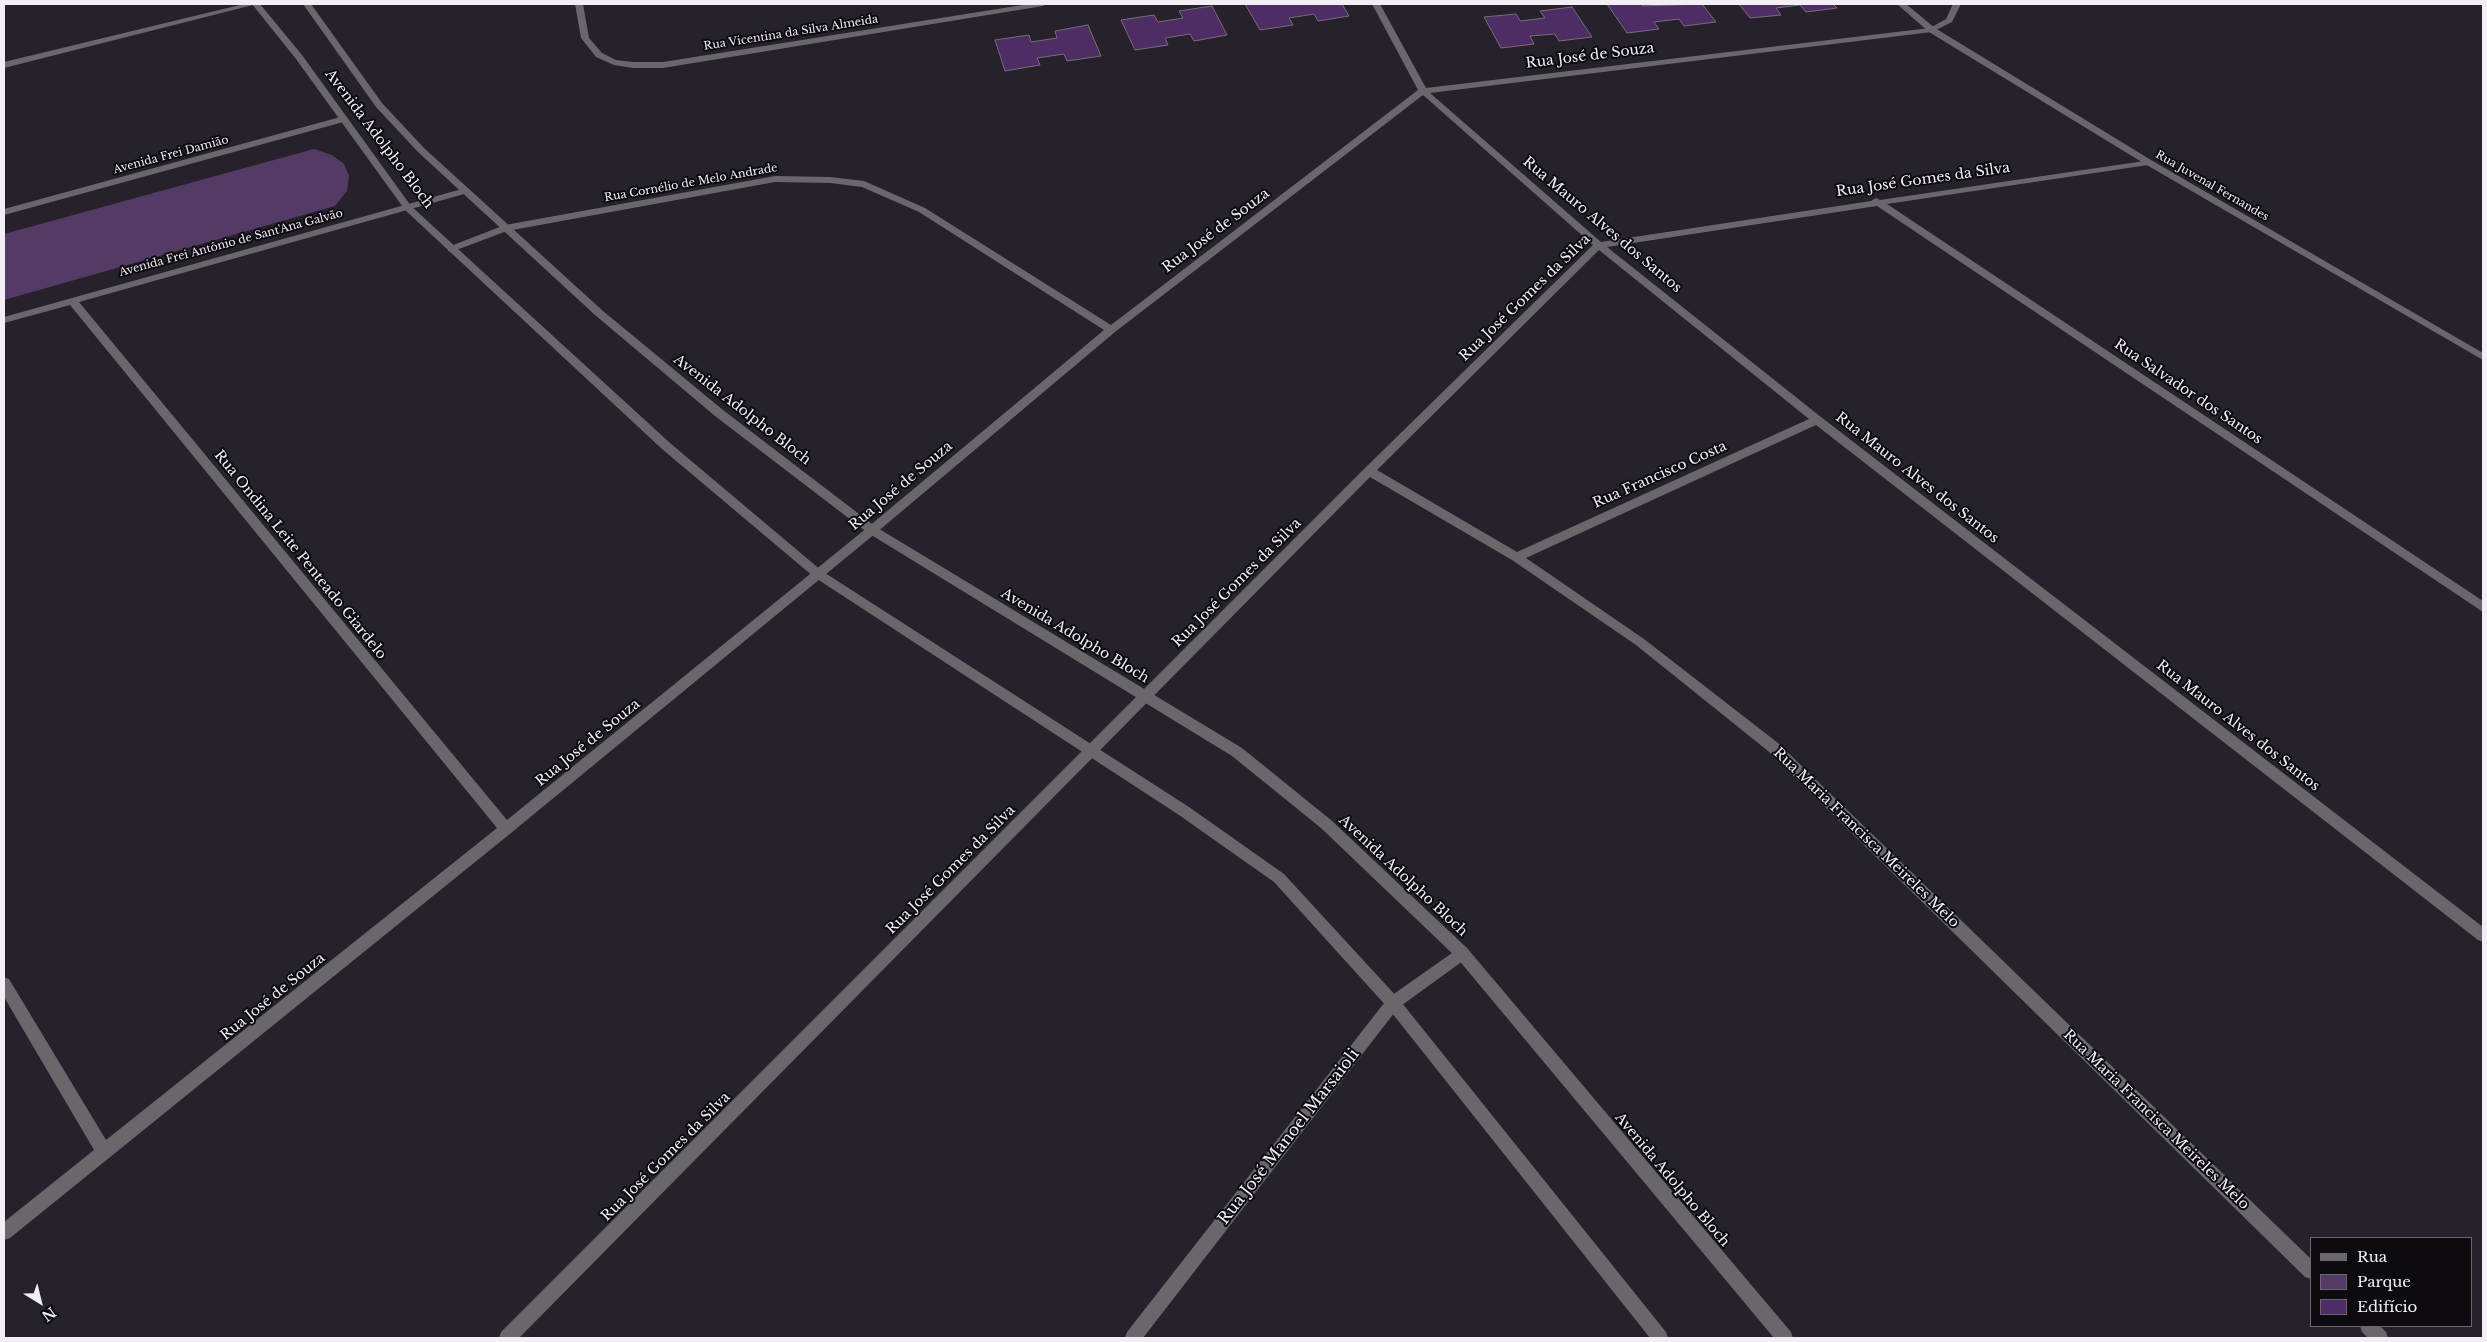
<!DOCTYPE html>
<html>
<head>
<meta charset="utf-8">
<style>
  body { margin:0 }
  #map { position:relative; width:2487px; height:1342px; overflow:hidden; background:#26212a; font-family:"Libre Baskerville",serif }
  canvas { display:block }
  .frame { position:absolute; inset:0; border:5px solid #f2eef5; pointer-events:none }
  .legend { position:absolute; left:2310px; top:1237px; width:162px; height:90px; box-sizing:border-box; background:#0e0b10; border:1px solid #69666c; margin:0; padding:6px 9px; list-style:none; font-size:15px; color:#f2eef5 }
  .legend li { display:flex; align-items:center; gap:10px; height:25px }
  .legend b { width:25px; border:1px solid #69666c }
  .north { position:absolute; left:15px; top:1277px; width:50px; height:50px; -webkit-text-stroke:4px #0e0b10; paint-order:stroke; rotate:144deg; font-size:14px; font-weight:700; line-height:20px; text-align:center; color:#f2eef5 }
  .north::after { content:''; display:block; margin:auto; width:18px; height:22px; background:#f2eef5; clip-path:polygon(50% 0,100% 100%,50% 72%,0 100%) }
</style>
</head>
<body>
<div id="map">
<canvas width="2487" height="1342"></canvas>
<div class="frame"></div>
<ul class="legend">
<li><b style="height:6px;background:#6a676c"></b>Rua</li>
<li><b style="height:14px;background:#543b66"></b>Parque</li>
<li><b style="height:14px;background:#4e2d64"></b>Edifício</li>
</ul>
<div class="north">N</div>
</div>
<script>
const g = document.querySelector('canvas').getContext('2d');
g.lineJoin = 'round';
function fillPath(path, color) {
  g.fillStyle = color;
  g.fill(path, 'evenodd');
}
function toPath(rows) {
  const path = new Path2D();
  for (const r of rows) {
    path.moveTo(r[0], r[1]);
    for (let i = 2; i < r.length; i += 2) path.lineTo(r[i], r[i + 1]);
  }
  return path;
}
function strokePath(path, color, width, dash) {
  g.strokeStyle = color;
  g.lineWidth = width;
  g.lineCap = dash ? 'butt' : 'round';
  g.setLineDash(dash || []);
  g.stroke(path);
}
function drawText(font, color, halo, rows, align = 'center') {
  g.font = font + ' "Libre Baskerville",serif';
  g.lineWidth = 4;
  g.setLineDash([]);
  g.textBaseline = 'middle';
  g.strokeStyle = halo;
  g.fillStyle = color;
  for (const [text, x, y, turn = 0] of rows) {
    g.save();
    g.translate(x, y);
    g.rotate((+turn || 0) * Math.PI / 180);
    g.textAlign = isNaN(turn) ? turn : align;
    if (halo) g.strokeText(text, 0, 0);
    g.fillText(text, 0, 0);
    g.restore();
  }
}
fillPath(toPath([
  [314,149,332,155,344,164,349,176,347,191,335,206,4,300,4,234]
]), '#543b66');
const building = toPath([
  [1245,4,1342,4,1349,16,1318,21,1314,14,1289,18,1293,25,1260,30,1245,4],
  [1607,4,1641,4,1643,6,1702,4,1716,22,1684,26,1679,19,1654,22,1659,29,1627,33,1607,4],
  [1739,4,1833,4,1837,8,1806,12,1800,5,1776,8,1781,15,1750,18,1739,4],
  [1212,6,1227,35,1194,41,1190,34,1165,38,1168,45,1135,50,1121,20,1154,15,1158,22,1183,18,1179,11,1212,6],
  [1572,7,1592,37,1559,41,1555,34,1530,36,1534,44,1501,48,1484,17,1516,14,1520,21,1545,18,1540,11,1572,7],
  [1088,25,1101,56,1067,61,1064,54,1037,58,1040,65,1005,71,995,40,1029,35,1031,42,1057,38,1055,31,1088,25]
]);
fillPath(building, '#4e2d64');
strokePath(building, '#756e7a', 1);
fillPath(toPath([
  [244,4,257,4,4,68,4,62,244,4],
  [575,4,583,4,589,38,602,53,616,60,633,62,663,62,1029,4,1047,4,1043,6,663,68,633,68,614,65,596,57,581,38,575,4],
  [1372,4,1380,4,1426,88,1930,28,1946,19,1953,4,1961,4,1952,22,1932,32,1430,93,1601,242,1871,201,1876,198,1880,200,2151,160,2151,164,2148,165,1887,204,2483,601,2483,612,1877,206,1607,247,1821,417,2483,927,2483,942,2478,940,1816,425,1526,558,1644,639,1778,743,2311,1259,2311,1279,2305,1277,1768,751,1636,645,1512,560,1370,477,519,1338,499,1338,501,1332,1365,468,1593,245,1423,95,1115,332,876,533,511,833,10,1238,4,1240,4,1222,94,1150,4,997,4,977,9,979,106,1140,497,828,70,305,4,323,4,317,462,189,468,189,468,193,79,302,507,820,868,527,1104,330,919,212,862,187,830,183,775,182,507,231,451,252,448,251,448,247,505,225,775,176,830,177,864,181,925,208,1111,325,1418,90,1372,4],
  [1599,250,1809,419,1517,552,1377,470,1599,250],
  [344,116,347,117,347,121,4,215,4,209,344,116],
  [1462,946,1467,948,1469,953,1467,958,1398,1008,1143,1338,1125,1338,1127,1332,1388,998,1462,946],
  [2360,1326,2380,1326,2386,1332,2388,1338,2368,1338,2362,1332,2360,1326]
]), '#6a676c');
fillPath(toPath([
  [252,4,260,4,302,55,411,206,670,443,822,571,1189,807,1284,874,1398,998,1666,1332,1668,1338,1650,1338,1388,1008,1274,882,1179,815,814,577,662,449,405,210,296,59,252,4],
  [303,4,311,4,382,103,424,148,603,311,723,410,876,527,1242,748,1331,820,1467,948,1791,1332,1793,1338,1774,1338,1457,958,1321,828,1232,756,868,533,715,416,595,315,418,152,376,107,303,4],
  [1897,4,1906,4,1935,28,2151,160,2483,353,2483,360,2145,164,1929,32,1897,4]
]), '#6a676c');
drawText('11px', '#f2eef5', '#0e0b10', [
  ["Rua Vicentina da Silva Almeida",791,33,-9],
  ["Avenida Frei Damião",171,155,-15],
  ["Rua Cornélio de Melo Andrade",691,183,-10],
  ["Rua Juvenal Fernandes",2212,186,30],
  ["Avenida Frei Antônio de Sant'Ana Galvão",231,243,-15]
]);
drawText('14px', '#f2eef5', '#0e0b10', [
  ["Rua José de Souza",1590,56,-7],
  ["Avenida Adolpho Bloch",379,139,53],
  ["Rua José Gomes da Silva",1923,180,-8],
  ["Rua Mauro Alves dos Santos",1602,225,40],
  ["Rua José de Souza",1216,231,-37],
  ["Rua José Gomes da Silva",1525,298,-44],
  ["Rua Salvador dos Santos",2188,392,34],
  ["Avenida Adolpho Bloch",742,410,38],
  ["Rua Francisco Costa",1660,475,-24],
  ["Rua Mauro Alves dos Santos",1917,478,38],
  ["Rua José de Souza",901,486,-40],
  ["Rua Ondina Leite Penteado Giardelo",300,555,51],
  ["Rua José Gomes da Silva",1237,583,-45],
  ["Avenida Adolpho Bloch",1075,636,31],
  ["Rua Mauro Alves dos Santos",2238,726,38],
  ["Rua José de Souza",588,743,-39],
  ["Rua Maria Francisca Meireles Melo",1866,838,44],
  ["Rua José Gomes da Silva",951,870,-45],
  ["Avenida Adolpho Bloch",1403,876,43],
  ["Rua José de Souza",273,997,-39],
  ["Rua Maria Francisca Meireles Melo",2156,1120,44],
  ["Rua José Gomes da Silva",666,1157,-45],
  ["Avenida Adolpho Bloch",1672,1180,50]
]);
drawText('16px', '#f2eef5', '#0e0b10', [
  ["Rua José Manoel Marsaioli",1289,1137,-52]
]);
</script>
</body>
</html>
